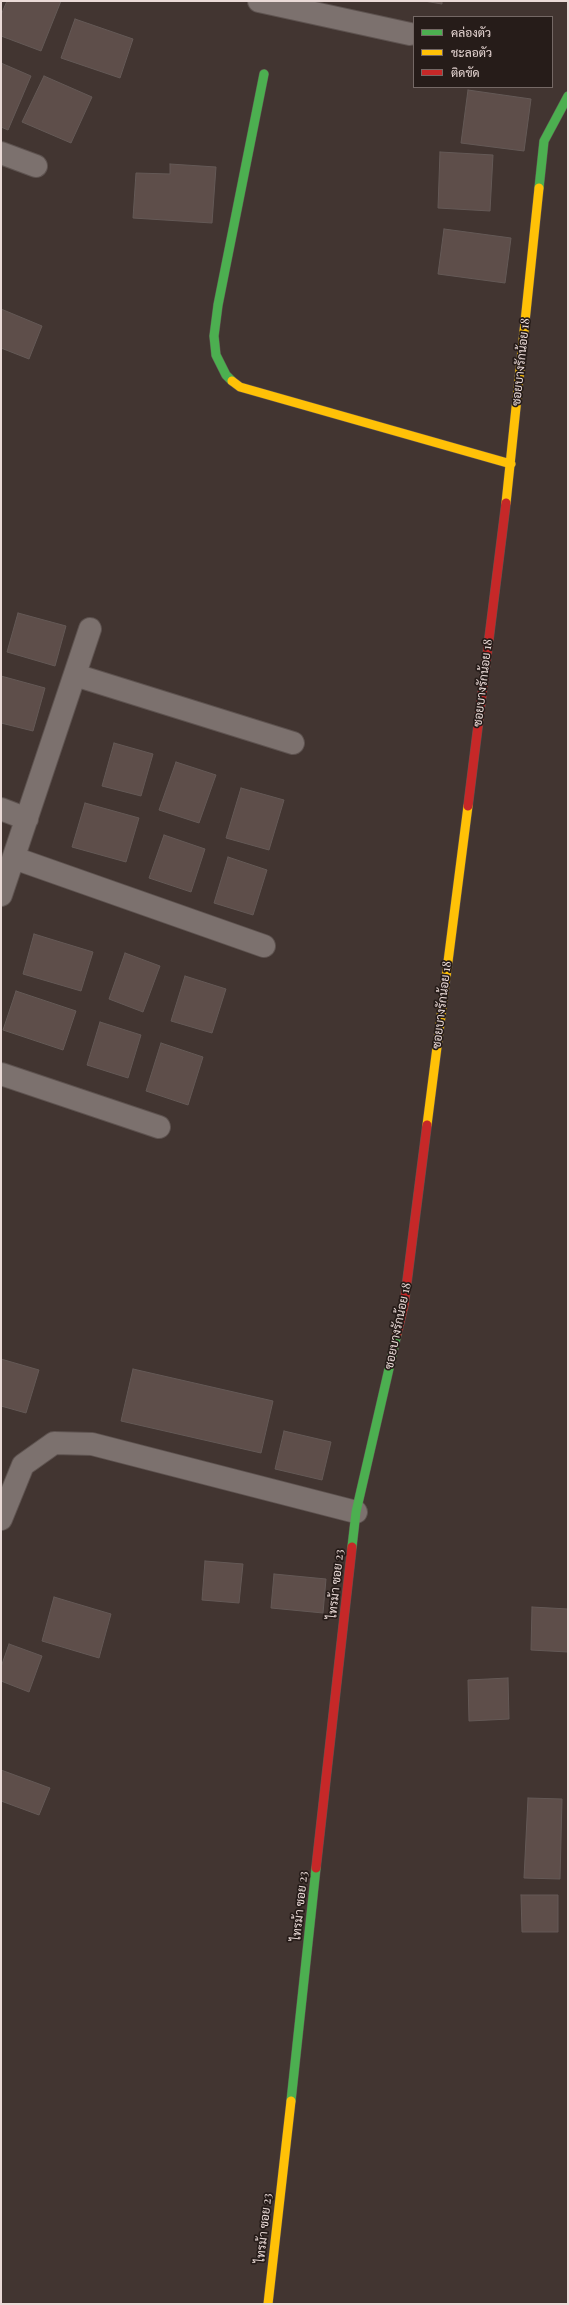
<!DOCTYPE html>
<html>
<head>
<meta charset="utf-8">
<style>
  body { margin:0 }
  #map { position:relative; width:569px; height:2305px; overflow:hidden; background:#423531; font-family:"Playfair Display",Sarabun,serif }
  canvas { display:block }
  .frame { position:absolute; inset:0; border:2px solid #eadad7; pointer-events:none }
  .legend { position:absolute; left:413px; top:16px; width:140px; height:72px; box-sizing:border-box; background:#261c19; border:1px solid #746865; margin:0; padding:5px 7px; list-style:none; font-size:12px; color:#eadad7 }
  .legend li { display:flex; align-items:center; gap:8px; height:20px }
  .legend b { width:20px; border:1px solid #746865 }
</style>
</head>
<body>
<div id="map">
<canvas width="569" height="2305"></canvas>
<div class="frame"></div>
<ul class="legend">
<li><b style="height:5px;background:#4caf50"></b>คล่องตัว</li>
<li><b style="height:5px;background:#ffc107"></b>ชะลอตัว</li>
<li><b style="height:5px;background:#c62828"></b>ติดขัด</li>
</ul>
</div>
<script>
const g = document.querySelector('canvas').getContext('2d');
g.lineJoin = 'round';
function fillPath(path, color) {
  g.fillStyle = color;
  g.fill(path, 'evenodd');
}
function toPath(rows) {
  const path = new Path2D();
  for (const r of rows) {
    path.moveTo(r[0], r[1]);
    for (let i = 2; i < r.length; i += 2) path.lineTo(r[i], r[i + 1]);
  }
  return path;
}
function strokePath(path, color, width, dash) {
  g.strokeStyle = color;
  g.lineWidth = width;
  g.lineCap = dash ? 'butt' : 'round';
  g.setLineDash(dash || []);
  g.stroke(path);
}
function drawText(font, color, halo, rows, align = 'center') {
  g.font = font + ' "Playfair Display",Sarabun,serif';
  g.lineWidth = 3.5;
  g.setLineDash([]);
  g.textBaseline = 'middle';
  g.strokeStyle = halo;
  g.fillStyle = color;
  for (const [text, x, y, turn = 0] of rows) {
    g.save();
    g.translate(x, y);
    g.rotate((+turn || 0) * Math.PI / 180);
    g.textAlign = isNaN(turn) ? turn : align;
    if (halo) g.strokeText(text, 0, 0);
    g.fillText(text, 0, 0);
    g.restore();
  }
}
const building = toPath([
  [7,1,61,1,41,51,1,36,1,15,7,1],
  [424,1,442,1,442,4,424,1],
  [75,19,133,39,120,78,61,58,75,19],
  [1,63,31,76,8,130,1,127,1,63],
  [44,76,92,97,71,143,22,122,44,76],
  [468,90,531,99,524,151,461,143,468,90],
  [440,152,493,155,490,211,438,208,440,152],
  [170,164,216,167,212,223,133,218,136,173,170,174,170,164],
  [444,229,511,238,505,283,438,274,444,229],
  [1,309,42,326,29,359,1,348,1,309],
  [18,613,66,626,55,666,7,652,18,613],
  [1,676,45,688,33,731,1,723,1,676],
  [114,743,153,754,141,796,102,786,114,743],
  [176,762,216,775,199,823,159,810,176,762],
  [241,788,284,800,269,850,226,838,241,788],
  [85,803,139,818,126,862,72,847,85,803],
  [164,835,205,849,191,892,149,878,164,835],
  [228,857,267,870,253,915,214,903,228,857],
  [34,934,93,952,81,991,23,974,34,934],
  [125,953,160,966,143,1012,109,999,125,953],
  [185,976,226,989,212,1033,171,1021,185,976],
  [16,991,76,1011,63,1050,3,1030,16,991],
  [100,1022,141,1035,128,1078,87,1065,100,1022],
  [161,1043,203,1057,188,1105,146,1091,161,1043],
  [1,1359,39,1370,26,1413,1,1406,1,1359],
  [133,1369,273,1401,261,1453,121,1421,133,1369],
  [284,1431,331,1442,322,1480,275,1469,284,1431],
  [205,1561,243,1564,239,1603,202,1600,205,1561],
  [274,1574,326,1579,323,1613,271,1608,274,1574],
  [54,1597,111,1614,99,1658,42,1641,54,1597],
  [532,1607,568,1609,568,1652,531,1650,532,1607],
  [9,1644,42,1656,29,1692,1,1681,1,1667,9,1644],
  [508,1678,509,1719,469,1721,468,1680,508,1678],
  [1,1770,50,1788,39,1815,1,1801,1,1770],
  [528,1798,562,1799,560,1879,524,1878,528,1798],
  [521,1895,558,1895,558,1932,522,1932,521,1895]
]);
fillPath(building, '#5e4e4a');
strokePath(building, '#645956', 1);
const street = toPath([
  [259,1,410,34],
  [1,153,36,166],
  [75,675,293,743],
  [1,809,27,819],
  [14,858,264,946],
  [1,895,90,629],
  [1,1074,159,1127],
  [1,1519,23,1465,54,1443,92,1444,356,1512]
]);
const fast = toPath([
  [539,188,544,141,568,96],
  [232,381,226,375,216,355,214,336,218,305,264,74],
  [352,1547,356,1512,397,1334],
  [291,2101,316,1868]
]);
const slow = toPath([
  [232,381,240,387,511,464],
  [506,503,539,188],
  [427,1125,468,806],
  [268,2304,291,2101]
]);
const jam = toPath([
  [468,806,506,503],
  [397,1334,404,1305,427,1125],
  [316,1868,352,1547]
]);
strokePath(street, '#5e5350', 24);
strokePath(fast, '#5e5350', 10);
strokePath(slow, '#5e5350', 10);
strokePath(jam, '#5e5350', 10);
strokePath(street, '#7c716e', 22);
strokePath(fast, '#4caf50', 9);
strokePath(slow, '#ffc107', 9);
strokePath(jam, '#c62828', 9);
drawText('12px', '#eadad7', '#261c19', [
  ["ซอยบางรักน้อย 18",521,362,-84],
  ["ซอยบางรักน้อย 18",483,683,-83],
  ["ซอยบางรักน้อย 18",442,1005,-83],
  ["ซอยบางรักน้อย 18",398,1326,-78],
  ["ไทรม้า ซอย 23",336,1584,-84],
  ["ไทรม้า ซอย 23",300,1906,-84],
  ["ไทรม้า ซอย 23",264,2228,-84]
]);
</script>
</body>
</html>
